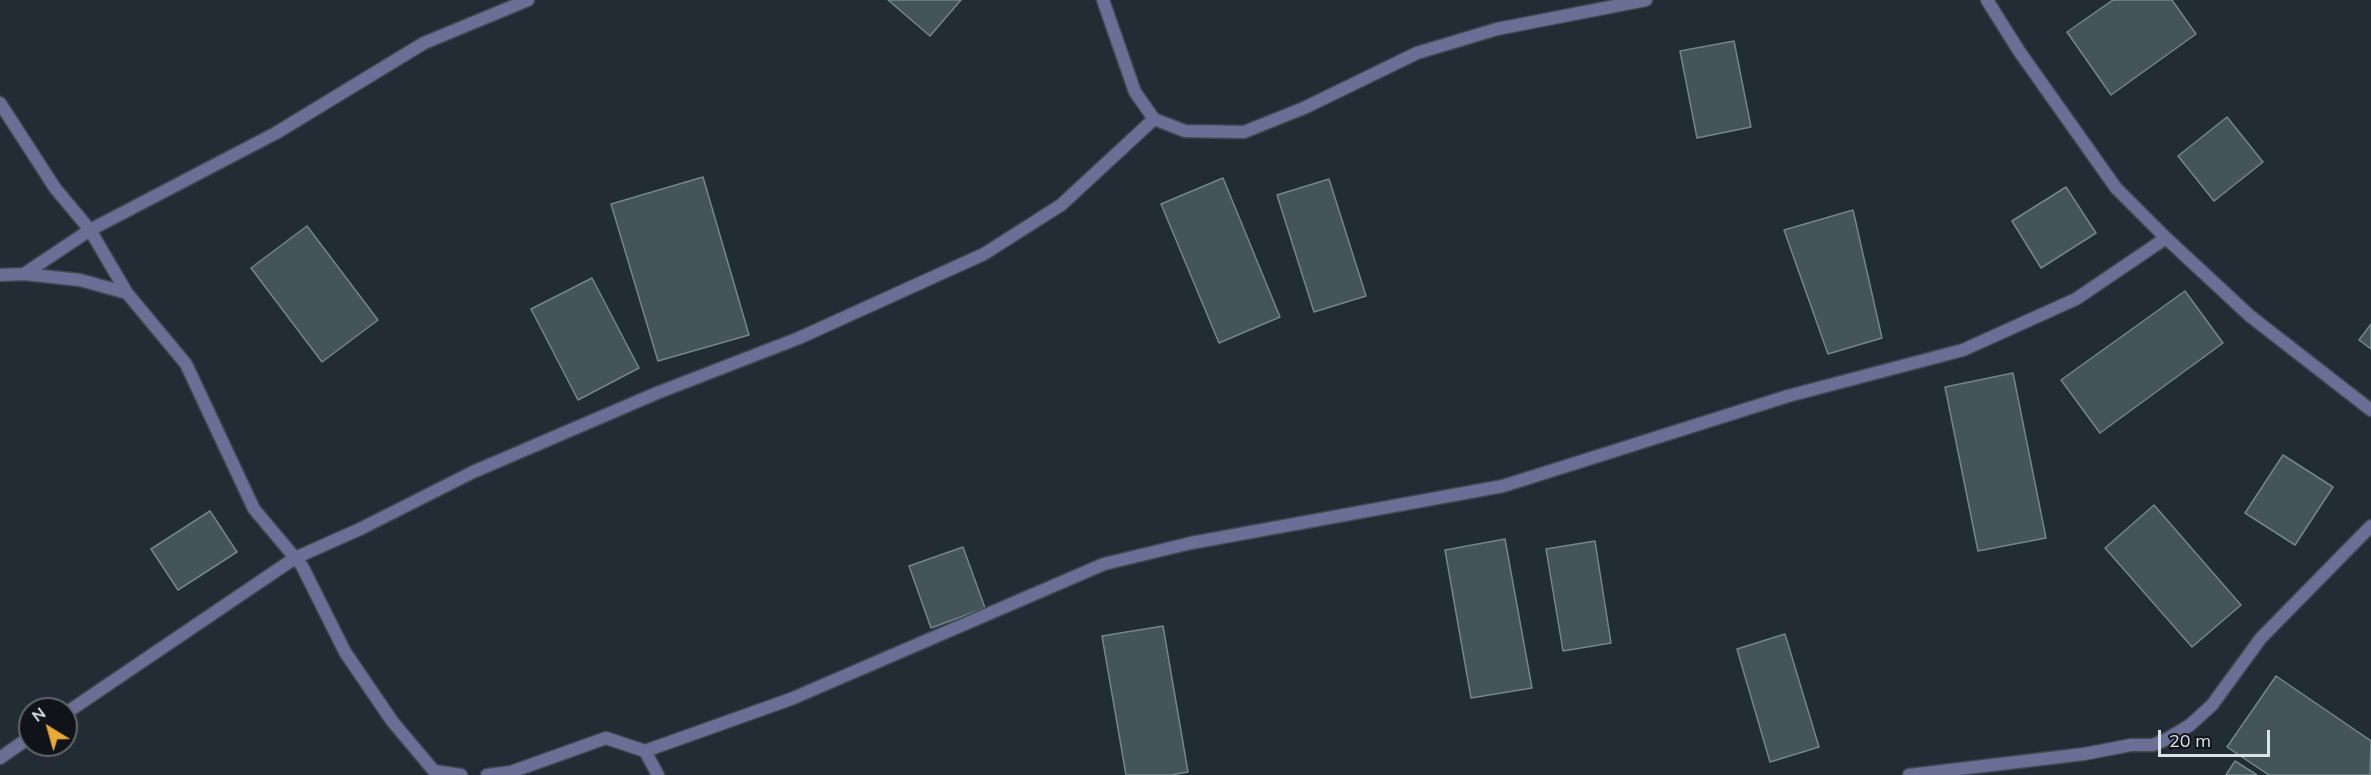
<!DOCTYPE html>
<html>
<head>
<meta charset="utf-8">
<style>
  body { margin:0 }
  #map { position:relative; width:2371px; height:775px; overflow:hidden; background:#222c35; font-family:Mulish,sans-serif }
  canvas { display:block }
  .north { position:absolute; left:18px; top:697px; width:60px; height:60px; box-sizing:border-box; background:#101418; border:2px solid #61666b; border-radius:50%; rotate:323deg; font-size:16px; font-weight:700; line-height:24px; text-align:center; color:#dbe1e7 }
  .north::after { content:''; display:block; margin:auto; width:21px; height:27px; background:#eaaa38; clip-path:polygon(50% 0,100% 100%,50% 72%,0 100%) }
  .scale { position:absolute; left:2158px; top:730px; width:112px; height:27px; box-sizing:border-box; border:3px solid #dbe1e7; border-top:0; padding-left:8px; font-size:18px; line-height:21px; white-space:nowrap; color:#dbe1e7; -webkit-text-stroke:4px #101418; paint-order:stroke }
</style>
</head>
<body>
<div id="map">
<canvas width="2371" height="775"></canvas>
<div class="north">N</div>
<div class="scale">20 m</div>
</div>
<script>
const g = document.querySelector('canvas').getContext('2d');
g.lineJoin = 'round';
function fillPath(path, color) {
  g.fillStyle = color;
  g.fill(path, 'evenodd');
}
function toPath(rows) {
  const path = new Path2D();
  for (const r of rows) {
    path.moveTo(r[0], r[1]);
    for (let i = 2; i < r.length; i += 2) path.lineTo(r[i], r[i + 1]);
  }
  return path;
}
function strokePath(path, color, width, dash) {
  g.strokeStyle = color;
  g.lineWidth = width;
  g.lineCap = dash ? 'butt' : 'round';
  g.setLineDash(dash || []);
  g.stroke(path);
}
const building = toPath([
  [888,0,961,0,930,36,888,0],
  [2113,0,2172,0,2196,34,2111,95,2067,32,2113,0],
  [1734,41,1751,127,1697,138,1680,51,1734,41],
  [2227,117,2263,162,2214,201,2178,156,2227,117],
  [703,177,749,335,658,361,611,204,703,177],
  [1223,178,1280,317,1219,343,1161,204,1223,178],
  [1329,179,1366,296,1314,312,1277,195,1329,179],
  [2066,187,2096,233,2041,268,2012,221,2066,187],
  [1853,210,1882,338,1828,354,1784,230,1853,210],
  [307,226,378,320,322,362,251,268,307,226],
  [592,278,639,368,578,400,531,309,592,278],
  [2185,291,2223,343,2100,433,2061,380,2185,291],
  [2371,324,2371,349,2359,340,2371,324],
  [2013,373,2046,538,1978,551,1945,387,2013,373],
  [2283,455,2333,487,2295,545,2245,513,2283,455],
  [2154,505,2241,605,2192,647,2105,548,2154,505],
  [210,511,237,552,178,590,151,549,210,511],
  [1505,539,1532,688,1471,698,1445,550,1505,539],
  [1595,541,1611,643,1563,651,1546,549,1595,541],
  [963,547,985,608,931,628,909,566,963,547],
  [1163,626,1188,772,1171,775,1126,775,1102,636,1163,626],
  [1785,634,1819,747,1770,762,1737,649,1785,634],
  [2276,676,2371,741,2370,775,2269,775,2227,747,2276,676],
  [2235,761,2257,775,2226,775,2235,761]
]);
fillPath(building, '#445559');
strokePath(building, '#74868a', 1.5);
const minor = toPath([
  [1103,0,1135,92,1154,119,1185,131,1244,132,1304,108,1417,53,1497,29,1646,0],
  [1987,0,2019,51,2116,188,2166,238,2250,316,2371,410],
  [0,103,55,188,90,230,127,293,186,364,254,509,302,566,345,652,392,721,434,771,461,775],
  [24,274,90,230,276,133,424,43,528,0],
  [0,275,24,274,80,280,127,293],
  [66,713,295,558,360,529,473,472,657,393,799,338,984,254,1061,205,1154,119],
  [645,751,658,775],
  [0,758,30,737],
  [487,775,511,772,606,738,645,751,791,699,1104,564,1191,543,1503,486,1788,396,1963,350,2076,299,2166,238],
  [1909,775,2084,754,2131,745,2153,745,2167,739,2190,725,2212,705,2261,638,2371,526]
]);
strokePath(minor, '#404951', 15);
strokePath(minor, '#6b6e95', 12);
</script>
</body>
</html>
